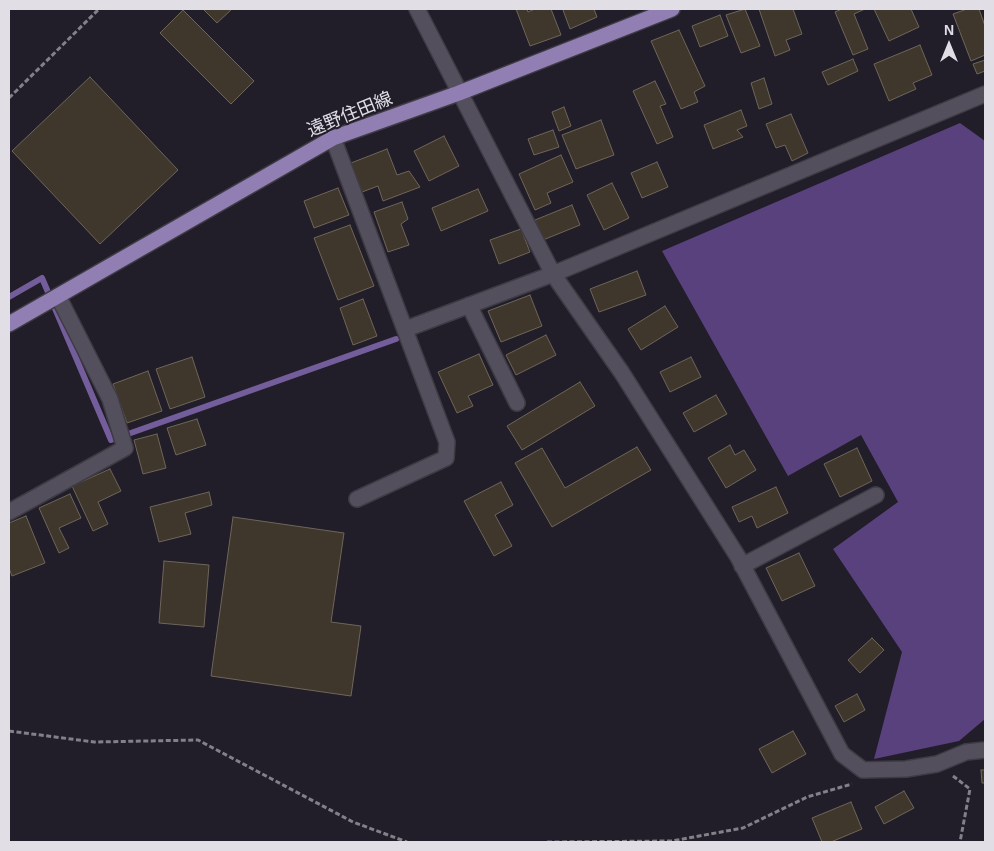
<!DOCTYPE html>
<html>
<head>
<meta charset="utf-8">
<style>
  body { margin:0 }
  #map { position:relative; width:994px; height:851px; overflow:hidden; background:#211d29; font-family:Arial,sans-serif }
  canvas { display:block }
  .frame { position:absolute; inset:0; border:10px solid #e1dee6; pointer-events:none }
  .north { position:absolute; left:924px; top:20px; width:50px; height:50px; -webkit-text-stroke:4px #211d29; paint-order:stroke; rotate:0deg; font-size:14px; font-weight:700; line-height:20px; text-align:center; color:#e1dee6 }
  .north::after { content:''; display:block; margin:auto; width:18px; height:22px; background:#e1dee6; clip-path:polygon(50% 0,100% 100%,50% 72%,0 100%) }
</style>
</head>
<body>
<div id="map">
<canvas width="994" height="851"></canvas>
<div class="frame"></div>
<div class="north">N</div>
</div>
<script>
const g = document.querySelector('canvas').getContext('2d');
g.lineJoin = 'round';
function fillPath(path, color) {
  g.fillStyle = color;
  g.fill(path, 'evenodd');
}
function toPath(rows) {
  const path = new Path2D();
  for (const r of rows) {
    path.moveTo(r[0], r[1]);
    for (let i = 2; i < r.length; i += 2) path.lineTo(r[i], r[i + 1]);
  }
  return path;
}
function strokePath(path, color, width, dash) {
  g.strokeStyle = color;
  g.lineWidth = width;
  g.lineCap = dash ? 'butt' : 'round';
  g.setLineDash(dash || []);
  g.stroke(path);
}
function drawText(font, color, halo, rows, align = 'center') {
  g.font = font + ' Arial,"Noto Sans JP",sans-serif';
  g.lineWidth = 4;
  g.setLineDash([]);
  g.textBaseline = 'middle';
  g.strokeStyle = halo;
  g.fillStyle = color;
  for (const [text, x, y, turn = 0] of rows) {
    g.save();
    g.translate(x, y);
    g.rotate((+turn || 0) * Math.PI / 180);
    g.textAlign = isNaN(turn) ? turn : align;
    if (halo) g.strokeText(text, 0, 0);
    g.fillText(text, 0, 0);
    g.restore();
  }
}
fillPath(toPath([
  [960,123,985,141,985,719,959,741,874,759,902,652,833,549,898,502,861,435,788,476,662,251]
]), '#58417c');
strokePath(toPath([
  [9,297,42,278,111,440,396,339]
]), '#745d9b', 6);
const building = toPath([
  [203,9,232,9,217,23,203,9],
  [516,9,527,9,528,12,535,9,551,9,561,35,530,46,516,9],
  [566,9,594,9,597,17,570,29,563,10,566,9],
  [745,9,760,46,741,53,726,15,745,9],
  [759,9,793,9,802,34,786,40,790,50,775,56,759,9],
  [842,9,865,9,854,14,868,49,853,55,835,12,842,9],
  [874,9,911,9,919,27,889,41,874,9],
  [967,9,979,9,985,26,985,55,971,61,953,14,967,9],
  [183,10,254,81,231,104,160,33,183,10],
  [720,15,728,36,700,47,692,26,720,15],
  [679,30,705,86,694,92,698,102,681,109,651,41,679,30],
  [920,45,932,75,913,83,916,89,889,101,874,64,920,45],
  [853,59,858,71,828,85,822,72,853,59],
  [985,60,985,71,977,74,973,64,985,60],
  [90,77,178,170,100,244,12,151,90,77],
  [764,78,772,104,759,109,751,83,764,78],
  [655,81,666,104,660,106,673,137,657,144,633,91,655,81],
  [564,107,571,126,559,131,552,112,564,107],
  [741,110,747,126,737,130,743,137,713,149,704,125,741,110],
  [791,114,808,153,792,161,785,145,776,148,766,124,791,114],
  [601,120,614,155,576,169,562,135,601,120],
  [553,130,559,147,534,155,528,139,553,130],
  [444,136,459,166,429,181,414,151,444,136],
  [387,149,397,175,409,171,420,187,383,201,378,186,362,192,351,163,387,149],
  [561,155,573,182,547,193,551,203,535,210,519,174,561,155],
  [657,162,668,187,642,198,631,173,657,162],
  [612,183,629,218,604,230,587,195,612,183],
  [338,188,349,215,314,228,304,201,338,188],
  [478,189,488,211,441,231,432,208,478,189],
  [402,202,408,219,401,224,409,245,388,252,374,212,402,202],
  [572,205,580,225,543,240,535,220,572,205],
  [350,225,374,286,338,300,314,238,350,225],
  [521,229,530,252,499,264,490,240,521,229],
  [637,271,646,295,599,312,590,289,637,271],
  [530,295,542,326,501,342,488,311,530,295],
  [363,299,377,336,353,345,340,308,363,299],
  [665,306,678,327,641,350,628,329,665,306],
  [546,335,556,355,516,375,506,355,546,335],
  [479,354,493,385,468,396,473,406,457,413,438,372,479,354],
  [192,357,205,397,170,409,156,369,192,357],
  [691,357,701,377,670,392,660,372,691,357],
  [148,371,162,411,127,423,113,384,148,371],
  [580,382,595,406,522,450,507,426,580,382],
  [716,395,727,414,694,432,683,413,716,395],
  [197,419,206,445,176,455,167,428,197,419],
  [157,434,166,468,143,474,134,440,157,434],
  [730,445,735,455,744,450,756,470,726,488,708,458,730,445],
  [637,447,651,470,552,527,515,463,542,448,565,488,637,447],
  [857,448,872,481,840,497,824,464,857,448],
  [110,469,121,491,98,502,108,524,93,531,72,486,110,469],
  [501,482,513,505,495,515,512,546,494,556,464,501,501,482],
  [776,487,788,513,757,528,752,516,739,522,732,507,776,487],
  [209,492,212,505,185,513,191,534,159,542,150,507,209,492],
  [70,494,81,518,59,528,69,548,59,553,39,508,70,494],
  [26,516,45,563,12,576,9,568,9,523,26,516],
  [233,517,344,533,331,622,361,626,351,696,211,676,233,517],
  [799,553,815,586,782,601,766,568,799,553],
  [164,561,209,565,204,627,159,623,164,561],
  [872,638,884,650,860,673,848,660,872,638],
  [857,694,865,710,844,722,835,706,857,694],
  [793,731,806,754,772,773,759,749,793,731],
  [981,770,985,770,985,783,982,783,981,770],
  [904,791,914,808,884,824,875,807,904,791],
  [851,802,862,829,831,842,822,842,812,818,851,802]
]);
fillPath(building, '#3f372c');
strokePath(building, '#6f665a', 1);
const minor = toPath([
  [417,9,553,274,622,373,738,557,842,754,863,770,906,769,937,764,966,752,985,750],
  [333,138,447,442,446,458,357,499],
  [469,305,517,403],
  [406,329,553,274,985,94],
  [9,512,125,448,110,399,58,296],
  [742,566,876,495]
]);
const major = toPath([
  [9,324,333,138,459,93,672,9]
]);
strokePath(minor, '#3e3b44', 18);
strokePath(major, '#3e3b44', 18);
strokePath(toPath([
  [9,98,99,9],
  [9,731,94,742,198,740,353,822,407,842],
  [953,776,970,789,960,842],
  [547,842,672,841,743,828,807,797,852,784]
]), '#838089', 3, [5, 2.5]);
strokePath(minor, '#544f5d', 15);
strokePath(major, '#917eb3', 15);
drawText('18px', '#e1dee6', '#211d29', [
  ["遠野住田線",350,115,-22]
]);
</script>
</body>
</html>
